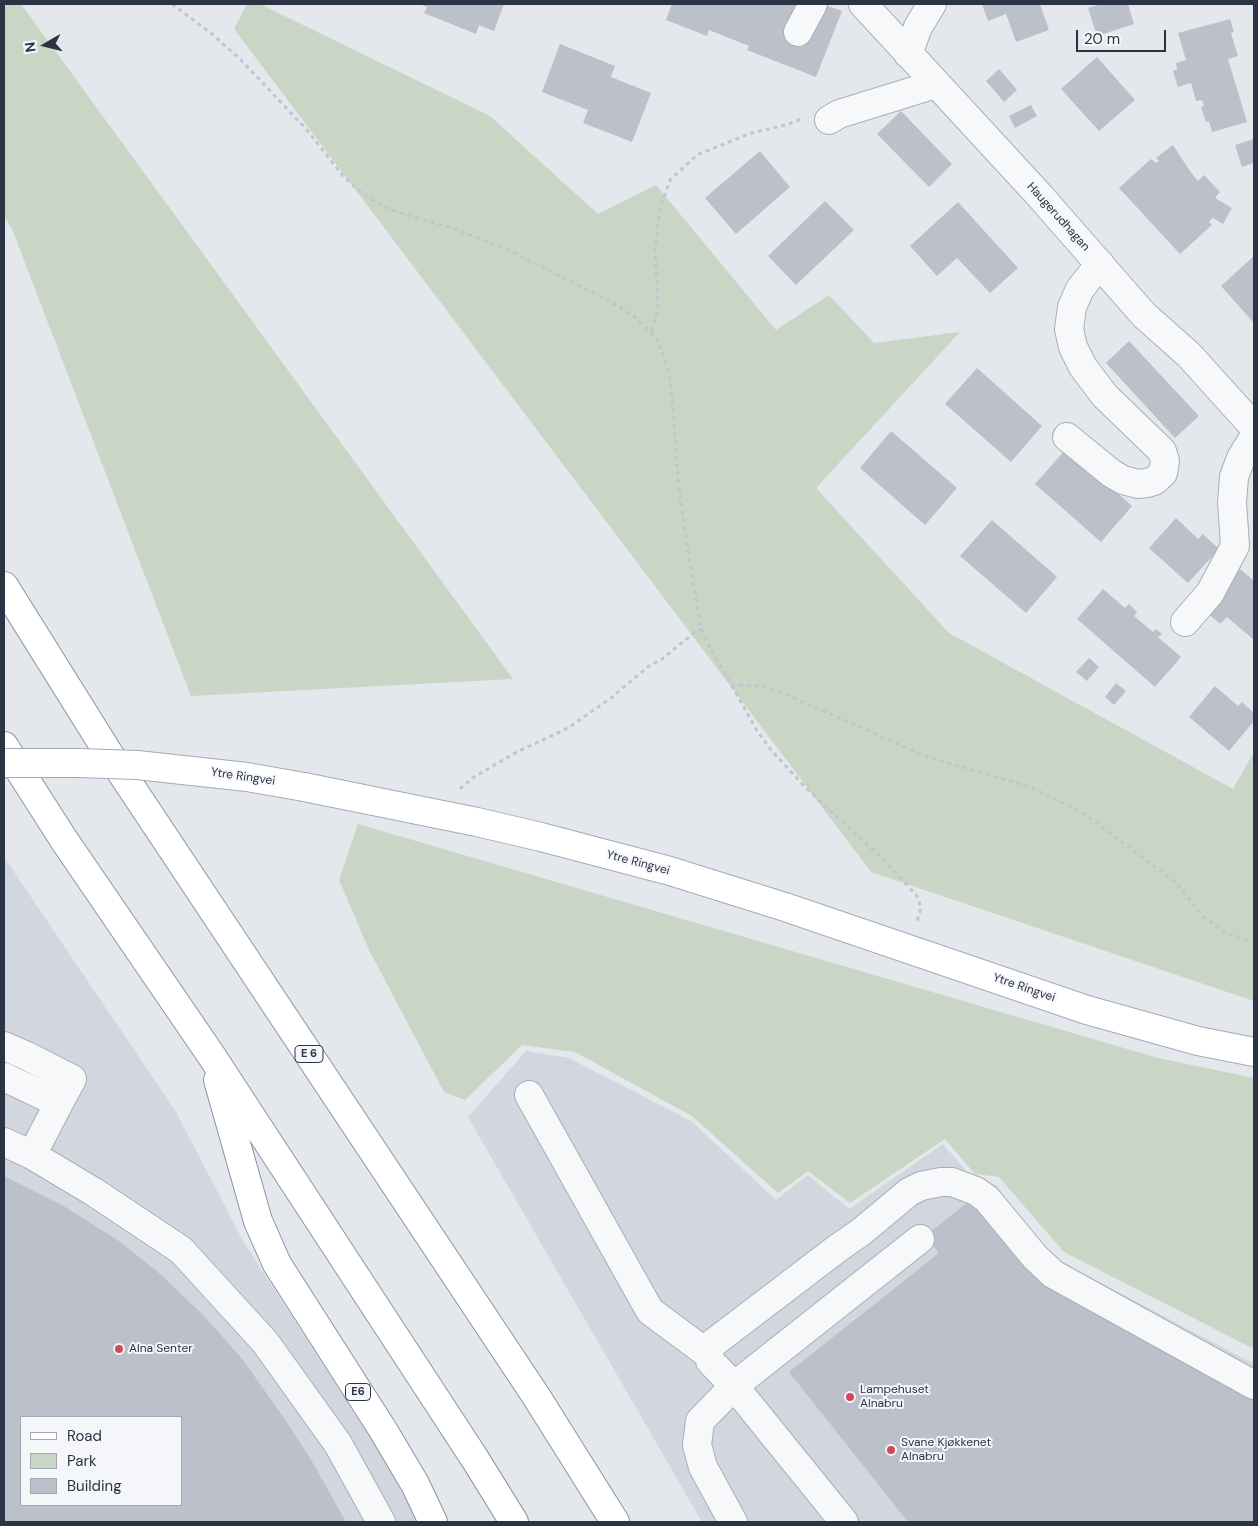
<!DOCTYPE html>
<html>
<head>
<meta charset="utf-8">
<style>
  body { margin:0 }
  #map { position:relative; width:1258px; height:1526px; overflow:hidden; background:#e4e7ec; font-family:"DM Sans",sans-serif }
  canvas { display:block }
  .frame { position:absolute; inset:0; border:5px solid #2b3445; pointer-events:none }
  .legend { position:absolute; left:20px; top:1416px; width:162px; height:90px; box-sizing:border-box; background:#f4f6f9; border:1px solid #a4a8b1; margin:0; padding:6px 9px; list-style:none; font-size:15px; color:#2b3445 }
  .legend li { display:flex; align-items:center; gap:10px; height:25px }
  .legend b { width:25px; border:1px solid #a4a8b1 }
  .north { position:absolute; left:20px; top:20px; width:50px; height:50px; -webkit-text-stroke:4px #f4f6f9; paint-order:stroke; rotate:262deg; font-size:14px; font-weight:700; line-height:20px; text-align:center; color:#2b3445 }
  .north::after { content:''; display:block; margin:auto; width:18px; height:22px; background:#2b3445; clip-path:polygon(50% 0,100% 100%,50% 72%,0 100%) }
  .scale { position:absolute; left:1076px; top:30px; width:90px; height:22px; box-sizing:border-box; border:2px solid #2b3445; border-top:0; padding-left:6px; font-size:15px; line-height:18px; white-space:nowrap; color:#2b3445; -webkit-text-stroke:4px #f4f6f9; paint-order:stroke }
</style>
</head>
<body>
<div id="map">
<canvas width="1258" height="1526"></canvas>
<div class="frame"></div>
<ul class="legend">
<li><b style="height:6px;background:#fff"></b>Road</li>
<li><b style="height:14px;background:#c9d6c5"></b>Park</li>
<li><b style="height:14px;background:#bbc0ca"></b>Building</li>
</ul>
<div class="north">N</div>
<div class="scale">20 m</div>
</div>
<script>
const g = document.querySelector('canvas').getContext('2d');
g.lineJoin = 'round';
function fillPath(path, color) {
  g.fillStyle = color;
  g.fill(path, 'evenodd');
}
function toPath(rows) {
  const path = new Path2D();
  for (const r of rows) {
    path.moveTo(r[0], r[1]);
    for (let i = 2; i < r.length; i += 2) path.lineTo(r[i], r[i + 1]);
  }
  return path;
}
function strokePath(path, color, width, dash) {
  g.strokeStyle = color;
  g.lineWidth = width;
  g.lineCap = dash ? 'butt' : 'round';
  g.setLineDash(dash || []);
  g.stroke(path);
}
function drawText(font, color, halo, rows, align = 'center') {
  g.font = font + ' "DM Sans",sans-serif';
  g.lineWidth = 4;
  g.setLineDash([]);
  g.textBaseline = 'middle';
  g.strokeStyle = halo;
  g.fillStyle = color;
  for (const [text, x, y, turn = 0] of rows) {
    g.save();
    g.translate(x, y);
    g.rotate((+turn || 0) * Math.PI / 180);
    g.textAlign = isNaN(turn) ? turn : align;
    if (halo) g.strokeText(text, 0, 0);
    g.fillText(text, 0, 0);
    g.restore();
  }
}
fillPath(toPath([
  [4,857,176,1112,243,1241,425,1522,4,1522],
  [21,1417,181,1417,181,1505,21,1505],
  [526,1051,569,1058,691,1121,776,1200,808,1175,849,1209,943,1144,973,1179,996,1185,1052,1257,1254,1364,1254,1522,702,1522,468,1117]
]), '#d2d6de');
fillPath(toPath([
  [4,4,21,4,513,679,191,696,12,229,4,216],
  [247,4,260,4,490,116,598,214,656,185,776,330,829,295,874,343,960,332,816,488,949,633,1233,789,1254,752,1254,1001,871,872,234,29],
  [358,824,1158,1058,1254,1078,1254,1349,1064,1252,999,1177,975,1174,945,1139,850,1203,808,1171,778,1193,692,1116,575,1052,522,1045,465,1100,444,1092,369,950,339,880]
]), '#c9d6c5');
fillPath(toPath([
  [419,4,504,4,494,31,479,25,476,34,424,13,427,7],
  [672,4,822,4,842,11,816,77,747,50,749,46,709,30,707,36,666,20],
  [982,4,1040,4,1049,30,1016,42,1006,14,988,21],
  [1100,4,1128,4,1134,24,1097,36,1088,8],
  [1230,19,1234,32,1231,33,1238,56,1228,59,1247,122,1212,132,1209,121,1206,122,1201,107,1204,106,1202,100,1196,101,1191,83,1178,87,1173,71,1177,69,1176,63,1186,60,1178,33],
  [560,44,615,66,611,77,651,93,632,142,583,123,588,110,542,92],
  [1097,57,1135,100,1099,131,1061,89],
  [999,69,1017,90,1004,102,986,81],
  [1031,105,1037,116,1015,128,1009,116],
  [901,111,952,164,929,187,877,134],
  [1254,139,1254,163,1242,167,1235,145],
  [1173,145,1190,171,1198,181,1204,175,1220,192,1215,198,1232,208,1223,224,1213,218,1209,222,1212,225,1180,254,1119,188,1151,159,1156,163,1159,161,1156,158],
  [760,151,790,187,736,234,705,198],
  [825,201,854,230,796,285,768,256],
  [958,202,1018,268,990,293,957,258,937,276,910,246],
  [1254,256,1254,321,1253,322,1221,286],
  [1129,341,1199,416,1175,438,1106,363],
  [977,368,1042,426,1011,462,945,404],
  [891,431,957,488,925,525,860,468],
  [1067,448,1132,506,1101,542,1035,484],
  [1176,518,1198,539,1203,534,1219,549,1188,583,1149,548],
  [992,520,1057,577,1026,613,960,556],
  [1240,569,1254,581,1254,640,1227,617,1220,624,1206,612,1211,603],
  [1103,589,1125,608,1129,604,1137,612,1134,616,1153,632,1156,629,1162,634,1158,637,1181,657,1155,687,1077,619],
  [1089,658,1099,667,1087,681,1076,672],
  [1116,683,1126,691,1114,705,1105,697],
  [1215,686,1238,706,1242,702,1254,713,1254,721,1229,751,1189,717],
  [4,1176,67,1208,119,1241,159,1273,205,1317,243,1360,284,1418,310,1458,346,1522,4,1522],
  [21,1417,181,1417,181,1505,21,1505],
  [967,1203,987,1215,1037,1279,1254,1399,1254,1522,908,1522,789,1372,939,1253,925,1236]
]), '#bbc0ca');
const minor = toPath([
  [863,4,1040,196,1144,315,1189,355,1254,427],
  [798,32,813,4],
  [908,54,918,27,932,4],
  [829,120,839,114,936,84],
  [1067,437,1111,473,1123,480,1138,484,1147,483,1154,481,1163,473,1165,461,1162,451,1105,396,1083,367,1073,347,1069,329,1072,307,1080,289,1100,264],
  [1185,622,1210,593,1235,546,1232,502,1234,477,1241,458,1254,437],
  [4,1046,27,1056,72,1079,59,1103],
  [4,1077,59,1103,32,1155],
  [529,1095,650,1311,708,1354],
  [4,1142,32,1155,94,1192,181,1250,265,1342,338,1444,381,1522],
  [733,1522,703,1467,697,1445,700,1421,734,1386,920,1239],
  [844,1522,734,1386,710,1361,709,1351,712,1344,838,1248,861,1232,909,1192,921,1186,941,1182,952,1182,976,1191,987,1199,1035,1257,1053,1274,1254,1385]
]);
const major = toPath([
  [304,787,477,822,541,837,670,871,785,907,1087,1010,1198,1041,1254,1052]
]);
const highway = toPath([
  [4,586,109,754,536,1396,615,1522],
  [4,746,64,840,211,1055,475,1459,514,1522],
  [218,1080,258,1221,277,1264,383,1430,415,1484,433,1522]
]);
strokePath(minor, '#a9aeb7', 30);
strokePath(major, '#a3abb8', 30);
strokePath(highway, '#8b94a3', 30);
strokePath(toPath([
  [172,4,212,34,241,60,307,130,343,176,364,195,382,206,406,215,452,228,502,247,606,299,632,315,651,332,659,343,669,374,673,405,678,481,686,539,701,629,715,658,725,673,756,729,771,750,805,787,886,862,917,896,921,908,917,922],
  [652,331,658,307,655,250,658,222,661,206,670,180,697,155,751,133,786,125,801,119],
  [731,685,763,686,792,697,925,756,1030,787,1083,813,1175,882,1204,917,1224,932,1254,943],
  [460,789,474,777,517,752,568,728,611,698,649,666,662,659,695,632,701,629]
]), '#c2c5cb', 3, [4, 4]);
strokePath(minor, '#f7f8fa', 28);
strokePath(major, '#fff', 28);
strokePath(highway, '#fff', 28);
const majorBridge = toPath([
  [4,763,79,763,137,765,247,777,304,787]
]);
strokePath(majorBridge, '#a3abb8', 30, []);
strokePath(majorBridge, '#fff', 28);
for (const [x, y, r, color] of [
  [119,1349,5,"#d1495b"],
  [850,1397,5,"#d1495b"],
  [891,1450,5,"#d1495b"]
]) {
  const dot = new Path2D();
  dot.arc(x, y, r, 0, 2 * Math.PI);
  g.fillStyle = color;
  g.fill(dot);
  strokePath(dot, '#f4f6f9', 2);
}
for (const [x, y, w] of [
  [309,1054,28],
  [358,1392,25]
]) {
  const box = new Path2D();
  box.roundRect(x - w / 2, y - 8.5, w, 17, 4);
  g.fillStyle = '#f4f6f9';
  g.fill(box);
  strokePath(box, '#2b3445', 1);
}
drawText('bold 11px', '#2b3445', null, [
  ["E 6",309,1054],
  ["E6",358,1392]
]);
drawText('12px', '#2b3445', '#f4f6f9', [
  ["Haugerudhagan",1058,217,48],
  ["Ytre Ringvei",243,777,8],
  ["Ytre Ringvei",638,863,15],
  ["Ytre Ringvei",1024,988,19]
]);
drawText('12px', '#2b3445', '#f4f6f9', [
  ["Alna Senter",129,1349],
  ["Lampehuset",860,1390],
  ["Alnabru",860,1404],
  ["Svane Kjøkkenet",901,1443],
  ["Alnabru",901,1457]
], 'left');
</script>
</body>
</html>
